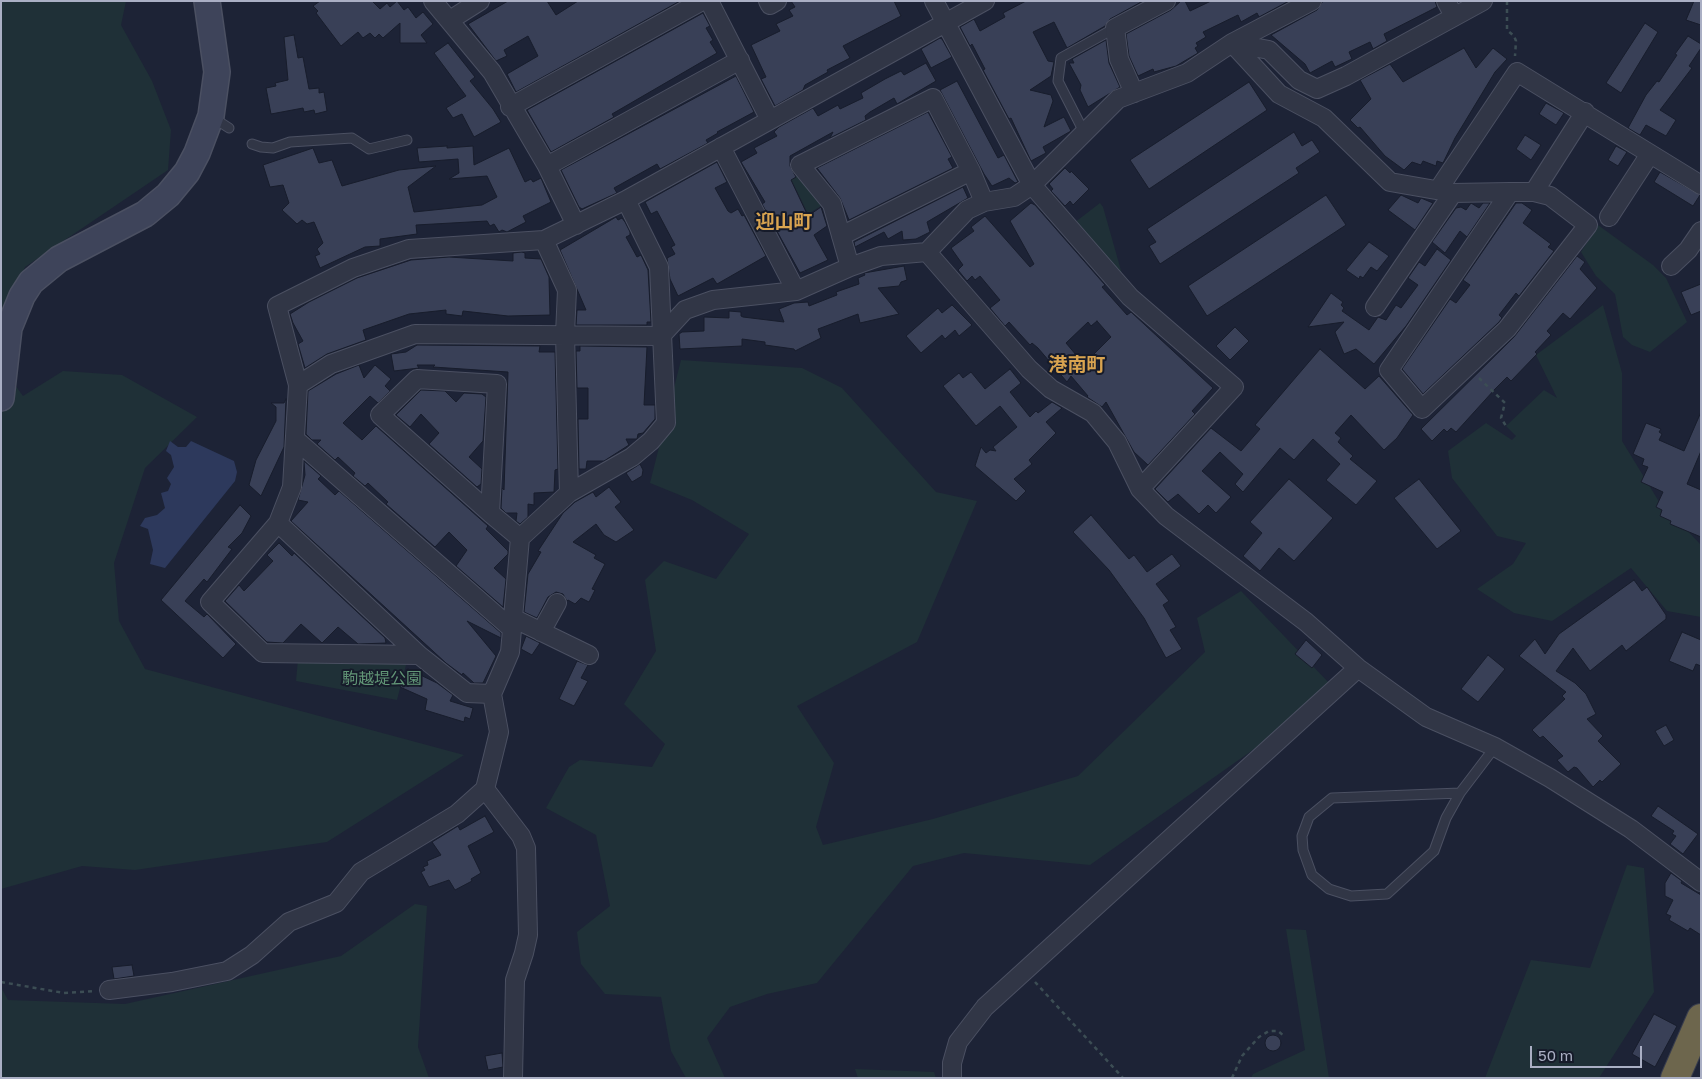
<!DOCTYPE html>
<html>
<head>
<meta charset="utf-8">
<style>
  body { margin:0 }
  #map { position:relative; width:1702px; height:1079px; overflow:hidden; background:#1d2336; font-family:"Golos Text",sans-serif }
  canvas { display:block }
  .frame { position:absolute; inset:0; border:2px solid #aaafc4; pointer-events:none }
  .scale { position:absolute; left:1530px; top:1046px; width:112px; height:22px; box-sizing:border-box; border:2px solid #aaafc4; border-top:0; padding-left:6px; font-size:15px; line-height:18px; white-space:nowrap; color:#aaafc4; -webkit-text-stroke:4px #161b2a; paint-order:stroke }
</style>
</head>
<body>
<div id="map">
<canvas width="1702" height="1079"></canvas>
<div class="frame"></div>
<div class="scale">50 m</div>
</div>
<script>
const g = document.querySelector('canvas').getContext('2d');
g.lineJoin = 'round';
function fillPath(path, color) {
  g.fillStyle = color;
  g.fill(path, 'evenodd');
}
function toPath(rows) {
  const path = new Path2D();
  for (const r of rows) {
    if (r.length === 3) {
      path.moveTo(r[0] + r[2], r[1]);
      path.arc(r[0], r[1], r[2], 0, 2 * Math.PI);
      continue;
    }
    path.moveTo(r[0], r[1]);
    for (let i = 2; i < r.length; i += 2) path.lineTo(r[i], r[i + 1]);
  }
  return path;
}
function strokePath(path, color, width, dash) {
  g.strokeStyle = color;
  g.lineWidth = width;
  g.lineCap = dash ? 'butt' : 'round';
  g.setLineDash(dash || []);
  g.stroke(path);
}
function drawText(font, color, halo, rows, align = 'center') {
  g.font = font + ' "Golos Text","Noto Sans JP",sans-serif';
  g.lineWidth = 4;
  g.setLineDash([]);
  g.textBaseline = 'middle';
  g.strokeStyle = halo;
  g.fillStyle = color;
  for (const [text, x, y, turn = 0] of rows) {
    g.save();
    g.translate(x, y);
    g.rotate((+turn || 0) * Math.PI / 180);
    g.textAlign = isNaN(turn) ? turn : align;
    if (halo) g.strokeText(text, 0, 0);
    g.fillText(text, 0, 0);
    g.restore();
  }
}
fillPath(toPath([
  [1,1,126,1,121,25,152,81,171,130,168,170,25,267,1,331],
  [798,170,826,203,808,214,789,175],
  [1100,203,1103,207,1122,274,1119,276,1074,223],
  [1598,225,1653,265,1666,278,1687,322,1650,352,1632,345,1623,337,1615,294,1596,276,1581,252],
  [1603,305,1622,373,1622,441,1658,500,1701,545,1701,617,1667,611,1631,568,1552,621,1514,613,1477,589,1513,564,1526,543,1497,536,1452,478,1448,451,1486,423,1512,440,1516,436,1506,426,1544,390,1557,398,1536,355],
  [681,360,802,368,842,388,936,492,977,501,917,642,797,706,834,763,816,827,823,845,933,819,1078,776,1205,652,1197,618,1241,591,1330,684,1274,735,1090,865,964,853,913,866,817,983,767,994,730,1007,707,1038,725,1078,686,1078,671,1051,661,997,605,994,581,964,577,932,610,906,596,835,546,808,569,767,580,760,652,767,665,744,624,704,656,651,645,580,664,561,716,579,749,534,692,500,650,483],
  [1,366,23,396,63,371,122,375,197,417,145,468,114,563,119,621,145,669,464,755,327,842,135,870,82,866,1,889],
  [298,659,407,661,397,700,296,681],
  [1627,865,1644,868,1654,992,1599,1078,1485,1078,1531,960,1590,968],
  [415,904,427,906,418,1047,429,1078,1,1078,1,987,8,1000,125,1004,341,956],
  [1286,929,1306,930,1329,1078,1251,1078,1253,1074,1305,1050],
  [855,1069,934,1072,936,1078,858,1078]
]), '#1f3037');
fillPath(toPath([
  [170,441,178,447,186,447,191,441,234,461,237,472,235,481,165,568,150,564,153,550,148,529,140,526,145,518,157,515,165,508,161,493,168,491,171,484,167,478,174,467,171,455,166,451]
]), '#2d395c');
const building = toPath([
  [320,1,372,1,380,9,387,3,390,7,397,1,404,10,408,7,416,18,423,12,433,24,421,35,427,43,400,43,400,23,383,38,379,34,375,38,370,33,363,38,358,32,341,46,316,13,318,11,313,6,320,1],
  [508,1,547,1,556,15,578,1,680,1,516,92,507,74,538,56,528,36,504,50,507,56,496,61,468,24,508,1],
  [791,1,894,1,901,16,843,46,850,58,827,70,828,72,805,85,803,90,775,106,761,79,766,77,751,45,780,31,776,24,793,16,789,10,795,7,791,1],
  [1026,1,1143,1,1110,19,1105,26,1067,48,1054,22,1033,32,1048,61,1054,62,1051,76,1030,90,1051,95,1053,101,1044,127,1064,117,1071,131,1043,147,1046,153,1031,161,1011,118,1009,119,983,70,985,69,972,44,970,46,960,27,974,19,980,31,1005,17,1003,13,1026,1],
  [1181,1,1185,1,1190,11,1211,1,1289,1,1259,17,1257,13,1241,22,1238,15,1203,32,1206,37,1196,43,1198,46,1195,48,1198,53,1176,66,1154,72,1153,69,1138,76,1129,56,1126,34,1171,10,1181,1],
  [1323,1,1435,1,1437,7,1384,34,1387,41,1373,49,1370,42,1349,52,1352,59,1335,67,1332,61,1310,73,1305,64,1271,35,1317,10,1323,1],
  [1694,1,1701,1,1701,25,1686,20,1694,1],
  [703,13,710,26,706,28,713,40,710,42,717,53,612,114,614,117,551,152,527,110,703,13],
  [1645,23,1658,32,1621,93,1606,83,1645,23],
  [294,35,298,58,303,57,309,89,319,88,319,93,324,92,327,111,315,114,314,110,304,112,303,108,271,114,266,88,276,86,275,83,288,80,284,37,294,35],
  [1688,36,1701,44,1701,48,1689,66,1692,68,1660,110,1676,120,1666,136,1646,125,1640,135,1638,134,1628,128,1646,95,1657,81,1659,82,1677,55,1675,54,1688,36],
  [940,38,942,39,952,57,931,68,921,49,940,38],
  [1106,40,1109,63,1120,87,1088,107,1080,90,1081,85,1069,63,1074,63,1072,59,1106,40],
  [448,43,475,77,470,81,493,109,501,122,474,137,462,114,453,118,446,108,466,96,434,53,448,43],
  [1464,48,1476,68,1493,48,1507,59,1495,72,1455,138,1443,163,1437,161,1436,166,1423,161,1421,165,1412,162,1404,170,1385,156,1360,127,1358,128,1350,120,1371,99,1360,80,1390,64,1403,82,1464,48],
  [926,63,936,81,897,104,894,98,870,112,865,116,866,120,830,138,833,132,790,156,790,166,796,177,791,180,808,216,821,207,827,226,814,235,828,260,800,273,762,204,765,202,741,162,757,153,754,148,777,136,774,132,779,127,813,108,818,116,838,105,840,109,863,98,861,93,885,79,901,71,904,75,926,63],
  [736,76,754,112,717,132,718,133,706,140,708,143,660,169,657,164,614,188,617,193,582,209,579,207,561,170,736,76],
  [957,81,998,158,1004,155,1018,182,1015,183,1009,178,992,186,984,174,940,90,957,81],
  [1249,82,1267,110,1149,189,1130,160,1249,82],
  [1546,103,1564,113,1556,125,1539,114,1546,103],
  [928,112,952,157,948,159,953,168,849,220,840,198,817,168,928,112],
  [1294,132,1302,146,1312,140,1320,152,1296,168,1299,173,1160,264,1149,246,1156,242,1147,229,1294,132],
  [1525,135,1541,145,1531,160,1516,149,1525,135],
  [447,146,447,148,473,146,474,165,509,148,525,182,531,179,533,182,541,178,551,202,523,216,526,222,507,232,502,230,499,232,494,224,490,226,487,221,416,225,417,234,380,239,380,246,365,247,320,268,315,256,320,254,317,249,323,243,314,222,307,224,302,220,297,224,282,210,289,203,283,185,270,187,263,165,313,148,319,163,332,160,342,186,399,170,436,166,408,187,414,212,482,205,497,197,487,176,449,179,459,173,458,159,419,162,417,148,447,146],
  [1616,146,1627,152,1618,166,1608,160,1616,146],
  [717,162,727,182,715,188,728,211,731,213,738,209,742,216,744,215,766,256,717,284,713,278,678,296,670,279,667,258,675,254,671,247,675,245,657,211,651,214,645,202,717,162],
  [1065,168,1070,173,1071,171,1089,189,1073,205,1070,201,1065,206,1051,191,1053,189,1049,184,1065,168],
  [1660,172,1700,195,1693,206,1654,182,1660,172],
  [963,187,968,198,927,222,930,232,916,239,903,240,902,231,888,239,884,232,855,247,854,242,963,187],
  [1326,195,1346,225,1207,316,1188,286,1326,195],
  [1401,195,1418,203,1421,198,1433,203,1415,230,1388,210,1401,195],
  [1031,203,1035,205,1105,285,1102,287,1127,315,1131,312,1213,388,1192,411,1195,414,1148,465,1134,452,1106,402,1102,407,1087,397,1088,396,1071,376,1067,382,1038,348,1032,343,1030,345,1009,322,1005,326,990,308,1000,300,980,276,975,280,972,276,967,281,958,270,963,265,951,248,974,231,971,227,985,216,1030,267,1034,264,1010,221,1031,203],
  [1097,321,1111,337,1087,361,1086,359,1082,362,1066,343,1088,322,1091,326,1097,321],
  [1471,203,1479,208,1483,203,1490,203,1467,237,1460,231,1445,253,1432,242,1456,208,1461,207,1466,210,1471,203],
  [1516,203,1522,203,1532,210,1523,223,1551,244,1548,247,1554,251,1519,296,1516,293,1499,315,1502,318,1499,322,1423,394,1402,369,1450,299,1456,303,1470,285,1463,280,1516,203],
  [616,217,618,220,622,218,625,222,630,232,630,235,626,237,637,257,641,255,648,270,651,322,647,322,647,325,576,325,577,310,586,310,560,250,616,217],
  [1369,242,1389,256,1377,271,1371,267,1363,278,1360,276,1359,279,1346,270,1369,242],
  [1437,249,1451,260,1406,326,1374,364,1356,349,1344,354,1335,332,1344,322,1308,327,1331,293,1343,302,1341,305,1344,308,1342,311,1369,330,1378,317,1386,320,1396,305,1401,308,1418,285,1408,278,1419,262,1425,266,1437,249],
  [522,252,525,253,525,258,541,259,549,277,550,315,508,316,463,311,462,316,446,314,446,310,409,314,363,330,366,340,327,354,305,368,298,344,303,341,293,323,290,314,309,302,357,278,411,260,449,257,513,261,513,253,522,252],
  [1577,256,1585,262,1580,269,1597,288,1570,319,1563,313,1547,331,1551,335,1535,352,1537,354,1511,381,1507,377,1495,389,1456,432,1451,428,1447,432,1444,429,1432,441,1421,429,1514,337,1577,256],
  [904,266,907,280,901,282,899,286,878,288,899,314,860,323,858,314,818,329,821,338,795,351,794,349,765,345,765,342,742,339,742,346,680,349,679,334,682,332,704,331,704,317,729,318,729,311,741,312,741,316,743,317,784,322,779,309,794,303,808,302,809,306,837,295,836,292,859,284,858,278,865,275,864,273,904,266],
  [1701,284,1701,311,1691,315,1681,292,1701,284],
  [952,305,972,325,959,336,955,330,945,339,942,335,921,353,906,336,938,308,942,313,952,305],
  [1235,327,1249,341,1230,360,1216,346,1235,327],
  [417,345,540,346,539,352,555,352,558,469,555,470,554,492,534,493,534,505,528,504,528,517,520,524,516,521,517,513,506,513,501,508,502,488,504,490,508,372,433,367,435,365,417,365,419,368,394,371,391,354,406,352,417,345],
  [580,346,647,347,644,405,655,405,655,419,643,433,638,434,637,439,626,439,629,445,604,461,587,461,586,469,579,469,578,419,588,419,588,388,577,388,576,351,580,351,580,346],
  [1320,349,1365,389,1379,376,1413,415,1397,438,1384,450,1351,415,1335,433,1341,438,1338,442,1353,456,1350,459,1377,481,1356,505,1326,480,1340,464,1313,439,1294,460,1280,448,1243,492,1235,484,1243,474,1220,452,1202,471,1231,497,1216,513,1208,505,1199,514,1178,494,1168,502,1155,489,1211,428,1241,451,1260,429,1255,425,1320,349],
  [359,365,364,378,375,365,391,379,385,386,390,391,378,403,370,396,343,423,362,440,376,426,488,526,486,529,508,551,508,554,494,568,506,579,503,607,456,566,467,550,449,532,435,547,386,504,388,502,368,483,365,486,353,476,355,473,338,457,335,460,317,444,321,440,312,440,306,434,308,391,336,374,359,365],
  [1010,369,1021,383,1010,392,1030,417,1036,411,1038,413,1052,402,1062,408,1046,422,1056,433,1029,460,1032,464,1014,479,1026,491,1016,501,975,466,981,447,986,453,990,450,996,451,993,447,1017,427,1000,406,976,426,943,386,959,373,963,378,971,372,985,389,1010,369],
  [421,390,445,391,456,402,464,393,482,394,486,397,483,441,469,457,482,469,481,484,477,487,429,444,439,433,421,414,410,427,396,415,421,390],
  [286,399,284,447,261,496,249,485,256,460,276,421,276,407,271,403,284,403,286,399],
  [1701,412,1701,451,1687,484,1701,490,1701,537,1670,524,1671,521,1660,516,1662,510,1656,507,1663,492,1641,482,1648,467,1642,465,1644,459,1633,454,1646,423,1661,429,1659,432,1662,434,1659,440,1684,451,1701,412],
  [304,461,321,476,318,479,335,495,339,491,501,633,501,638,467,621,496,656,483,683,474,683,463,673,462,675,446,663,291,521,308,502,298,500,305,475,304,461],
  [640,464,643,470,642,476,632,482,626,473,640,464],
  [1289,479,1333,518,1294,561,1279,548,1260,571,1243,556,1262,533,1250,522,1289,479],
  [1419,479,1461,531,1437,549,1394,498,1419,479],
  [609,487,621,502,615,507,634,530,616,542,604,535,596,524,573,542,596,555,594,558,605,564,592,589,595,590,589,602,581,598,575,604,568,600,567,601,563,594,556,592,548,597,537,618,524,612,528,574,541,552,538,551,563,513,575,502,593,492,596,497,609,487],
  [240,505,251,516,242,533,228,547,232,549,207,582,204,579,185,601,204,617,207,614,236,644,223,658,161,600,240,505],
  [1091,515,1129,559,1134,555,1147,572,1172,554,1181,566,1156,584,1169,601,1163,605,1176,627,1170,630,1182,649,1166,658,1144,618,1109,570,1073,532,1091,515],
  [279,543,292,556,294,553,385,638,386,643,358,644,338,627,322,643,301,624,283,643,267,642,225,601,239,585,244,591,273,561,267,555,279,543],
  [1634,580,1642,591,1647,587,1666,615,1666,619,1626,651,1622,645,1590,671,1573,648,1556,671,1575,683,1586,694,1596,714,1587,719,1603,736,1598,741,1621,764,1602,782,1600,780,1593,787,1577,768,1574,767,1568,772,1557,760,1563,756,1543,736,1540,738,1532,730,1565,699,1562,696,1566,692,1519,656,1535,639,1545,654,1559,634,1634,580],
  [1682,632,1701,640,1701,666,1696,664,1693,671,1669,661,1682,632],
  [526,636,540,643,532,655,521,649,526,636],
  [1306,640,1322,655,1312,668,1295,654,1306,640],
  [1488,655,1505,669,1478,702,1461,689,1488,655],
  [577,661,588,665,581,678,588,681,574,706,559,699,577,661],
  [408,669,437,683,453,695,450,701,473,708,470,719,465,717,464,722,425,710,427,699,400,687,408,669],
  [1666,725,1674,740,1664,746,1655,731,1666,725],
  [1658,806,1698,834,1683,854,1670,844,1676,836,1672,834,1674,831,1651,816,1658,806],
  [485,816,494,832,468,846,481,873,471,879,472,881,455,890,449,880,429,887,421,872,425,870,423,867,428,865,427,861,441,855,432,842,458,826,460,830,485,816],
  [1671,873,1682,881,1681,883,1701,895,1701,935,1690,928,1688,931,1669,920,1671,916,1666,914,1673,900,1665,896,1665,883,1671,873],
  [132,965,134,976,114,979,112,967,132,965],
  [1654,1014,1677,1026,1655,1067,1632,1054,1654,1014],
  [1273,1043,8],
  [502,1053,503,1067,488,1070,485,1056,502,1053]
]);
fillPath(building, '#394057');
strokePath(building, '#181d2c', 1);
const lane = toPath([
  [212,117,229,128],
  [1084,132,1058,81,1061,58,1115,28],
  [252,144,261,147,273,148,290,142,352,138,369,149,407,140],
  [1460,793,1446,818,1434,851,1387,894,1351,896,1329,889,1312,875,1303,850,1302,836,1309,817,1332,798,1460,793],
  [1460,793,1495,747]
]);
const street = toPath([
  [433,1,492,72,547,166,576,225],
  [709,1,770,120],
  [768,1,770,5,777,1],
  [934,1,1032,185,1130,297,1234,387,1140,489],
  [1446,1,1454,16],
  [450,20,480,1],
  [1232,43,1279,94,1324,118,1390,182,1453,193,1510,192,1534,192,1550,196,1588,225,1507,329,1422,409,1389,370,1510,192],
  [1232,43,1269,50,1299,80,1317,89,1346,76,1483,1],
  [1134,93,1119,59,1115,28,1166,1],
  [510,107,702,1],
  [721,147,796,291],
  [547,166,740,60],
  [1438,190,1517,72,1701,185],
  [1534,192,1585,112],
  [1609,217,1650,154],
  [841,236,971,171],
  [544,240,567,290,565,334,569,493],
  [927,252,1029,369,1051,389,1093,413,1117,442,1140,489,1166,516,1306,622,1358,668,1426,717,1495,747,1550,778,1631,829,1701,882],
  [1671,266,1688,250,1701,231],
  [850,267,832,204,800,165,933,98,971,171,984,202],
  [1375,307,1453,193],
  [417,379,497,384,490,513,380,415,417,379],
  [298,385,331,364,415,334,661,336,685,310,713,300,796,291,850,267,881,256,927,252,967,210,984,202,1014,197,1032,185,1118,99,1187,73,1232,43,1312,1],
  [295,439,512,629],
  [490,513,520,538],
  [278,523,419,655,467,693,492,694],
  [513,618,589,655],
  [541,632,557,603],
  [419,655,263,653,210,602,278,523,292,487,298,385,277,306,353,268,409,249,544,240,626,200,985,1],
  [485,789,521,836,526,848,528,935,524,953,515,980,513,1078],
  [109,990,172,982,227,971,252,955,289,922,336,903,361,872,457,814,485,789,499,732,492,694,510,652,520,538,569,493,632,457,651,441,666,423,659,267,626,200],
  [952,1078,952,1063,958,1042,985,1007,1358,668]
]);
const secondary = toPath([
  [1,398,9,328,22,296,31,282,59,259,145,214,168,195,187,172,197,153,211,116,217,72,207,1]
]);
const highway = toPath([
  [1675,1078,1701,1018]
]);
strokePath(lane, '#4b5062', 11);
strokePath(street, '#4b5062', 20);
strokePath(secondary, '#4b5062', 28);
strokePath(highway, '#383d4d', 30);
strokePath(toPath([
  [1507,1,1507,30,1514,36,1516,41,1515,56],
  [1479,378,1505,403,1501,418,1506,426],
  [1,982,64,993,94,991],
  [1035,982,1123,1078],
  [1232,1078,1242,1056,1259,1037,1269,1031,1278,1031,1284,1036]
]), '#3c4d54', 2.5, [4, 4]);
strokePath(lane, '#313646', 9);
strokePath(street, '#313646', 18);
strokePath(secondary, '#3e445a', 25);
strokePath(highway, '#6d664d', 28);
drawText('16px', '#619576', '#161b2a', [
  ["駒越堤公園",382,679]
]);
drawText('bold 19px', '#d9a450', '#161b2a', [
  ["迎山町",784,222],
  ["港南町",1077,365]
]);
</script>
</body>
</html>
